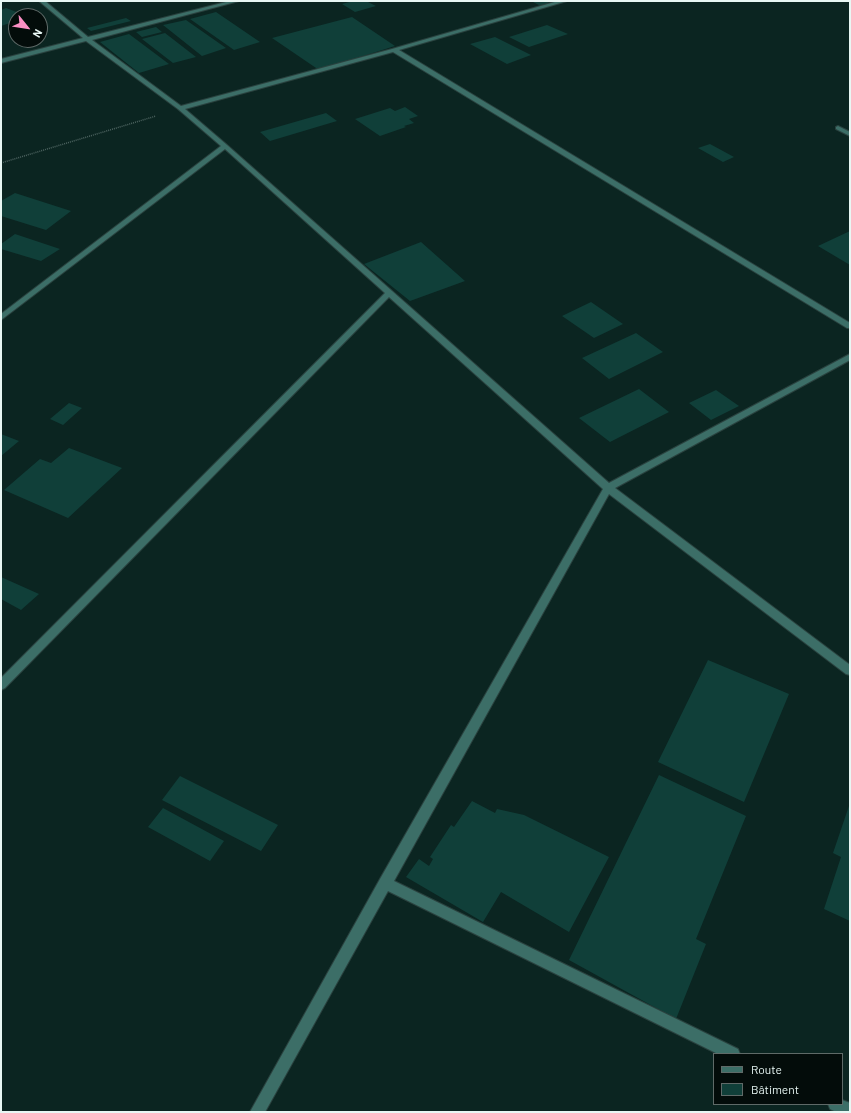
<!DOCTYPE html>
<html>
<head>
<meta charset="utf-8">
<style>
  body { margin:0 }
  #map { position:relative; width:851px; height:1113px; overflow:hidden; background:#0b2521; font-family:Barlow,sans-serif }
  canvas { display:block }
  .frame { position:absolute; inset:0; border:2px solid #e8f7f4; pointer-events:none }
  .legend { position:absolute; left:713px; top:1053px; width:130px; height:52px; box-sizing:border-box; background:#030c0a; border:1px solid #5f6a68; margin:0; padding:5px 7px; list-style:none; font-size:12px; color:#e8f7f4 }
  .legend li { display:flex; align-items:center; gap:8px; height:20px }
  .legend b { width:20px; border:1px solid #5f6a68 }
  .north { position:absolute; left:8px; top:8px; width:40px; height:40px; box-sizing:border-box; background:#030c0a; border:1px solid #5f6a68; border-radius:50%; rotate:120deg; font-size:11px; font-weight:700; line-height:16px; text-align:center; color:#e8f7f4 }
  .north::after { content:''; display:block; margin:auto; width:14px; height:18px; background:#fb8fc4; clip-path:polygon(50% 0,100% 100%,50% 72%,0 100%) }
</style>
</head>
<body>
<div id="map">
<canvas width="851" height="1113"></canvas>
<div class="frame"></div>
<ul class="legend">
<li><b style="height:5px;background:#3c6e67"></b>Route</li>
<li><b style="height:11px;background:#103f39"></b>Bâtiment</li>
</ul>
<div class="north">N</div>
</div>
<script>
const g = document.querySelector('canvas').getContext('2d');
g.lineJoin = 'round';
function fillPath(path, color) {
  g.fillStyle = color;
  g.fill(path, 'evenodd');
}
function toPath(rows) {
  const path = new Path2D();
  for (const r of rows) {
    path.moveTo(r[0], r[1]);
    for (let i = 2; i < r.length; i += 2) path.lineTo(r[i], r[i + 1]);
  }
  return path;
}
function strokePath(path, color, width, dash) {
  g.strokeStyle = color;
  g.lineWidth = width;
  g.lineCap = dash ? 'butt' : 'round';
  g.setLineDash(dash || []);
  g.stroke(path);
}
fillPath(toPath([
  [353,1,366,1,376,6,355,12,342,4],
  [531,1,547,1,550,4,543,7],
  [6,8,27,16,16,16,16,21,1,26,1,10],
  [216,12,260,42,234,50,190,19],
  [352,17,395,46,319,70,272,38],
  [126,18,131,21,91,31,87,28],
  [186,20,226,48,202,56,163,25],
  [547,25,568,34,529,47,509,37],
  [156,27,162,32,142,37,136,32],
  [165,33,196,57,173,63,142,39],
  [129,34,169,64,139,73,100,42],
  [495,37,531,55,507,64,470,44],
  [405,107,418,116,409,119,414,123,404,126,406,127,380,136,355,119,390,108,395,111],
  [326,113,337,121,270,141,260,132],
  [710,144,734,157,723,162,698,148],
  [15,193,71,211,46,230,1,216,1,201],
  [850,231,850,265,818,246],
  [15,234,60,249,41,261,1,249,1,244],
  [421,242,465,281,410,301,364,264],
  [591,302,623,324,594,338,562,316],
  [636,333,663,352,609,379,582,358],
  [639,389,669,412,610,442,579,418],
  [716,390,739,406,711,420,689,403],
  [69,403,82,408,63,425,50,419],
  [1,434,19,441,1,456],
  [69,448,122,468,68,518,4,490,40,459,51,463],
  [1,577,39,594,21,610,1,599],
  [708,660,789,694,744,802,658,762],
  [659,775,746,816,696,939,706,944,676,1019,569,960],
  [180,776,278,825,261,851,162,800],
  [472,801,495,813,497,809,524,815,609,857,569,932,501,892,483,922,406,877,419,859,429,866,433,859,430,857,451,825,454,827],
  [850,803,850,921,824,909,841,857,833,853],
  [163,808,224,841,210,861,148,827]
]), '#103f39');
const street = toPath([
  [39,1,45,1,88,37,230,1,239,1,92,40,181,106,392,49,558,1,567,1,399,50,850,323,850,328,847,328,393,52,185,109,227,145,609,483,850,354,850,360,615,488,850,665,850,675,846,674,609,494,394,881,738,1049,740,1054,718,1054,388,891,265,1112,250,1112,380,879,603,489,389,297,5,688,1,690,1,678,385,293,225,149,1,320,1,314,221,146,178,109,86,41,1,63,1,59,83,38,39,1],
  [838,126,850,132,850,136,836,129,836,127,838,126],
  [842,1100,850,1103,850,1112,836,1112,830,1109,828,1104,842,1104,842,1100]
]);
strokePath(street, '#2a423f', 2);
strokePath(toPath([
  [1,163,156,116]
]), '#4e6461', 1.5, [1, 1]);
fillPath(street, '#3c6e67');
</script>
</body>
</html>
